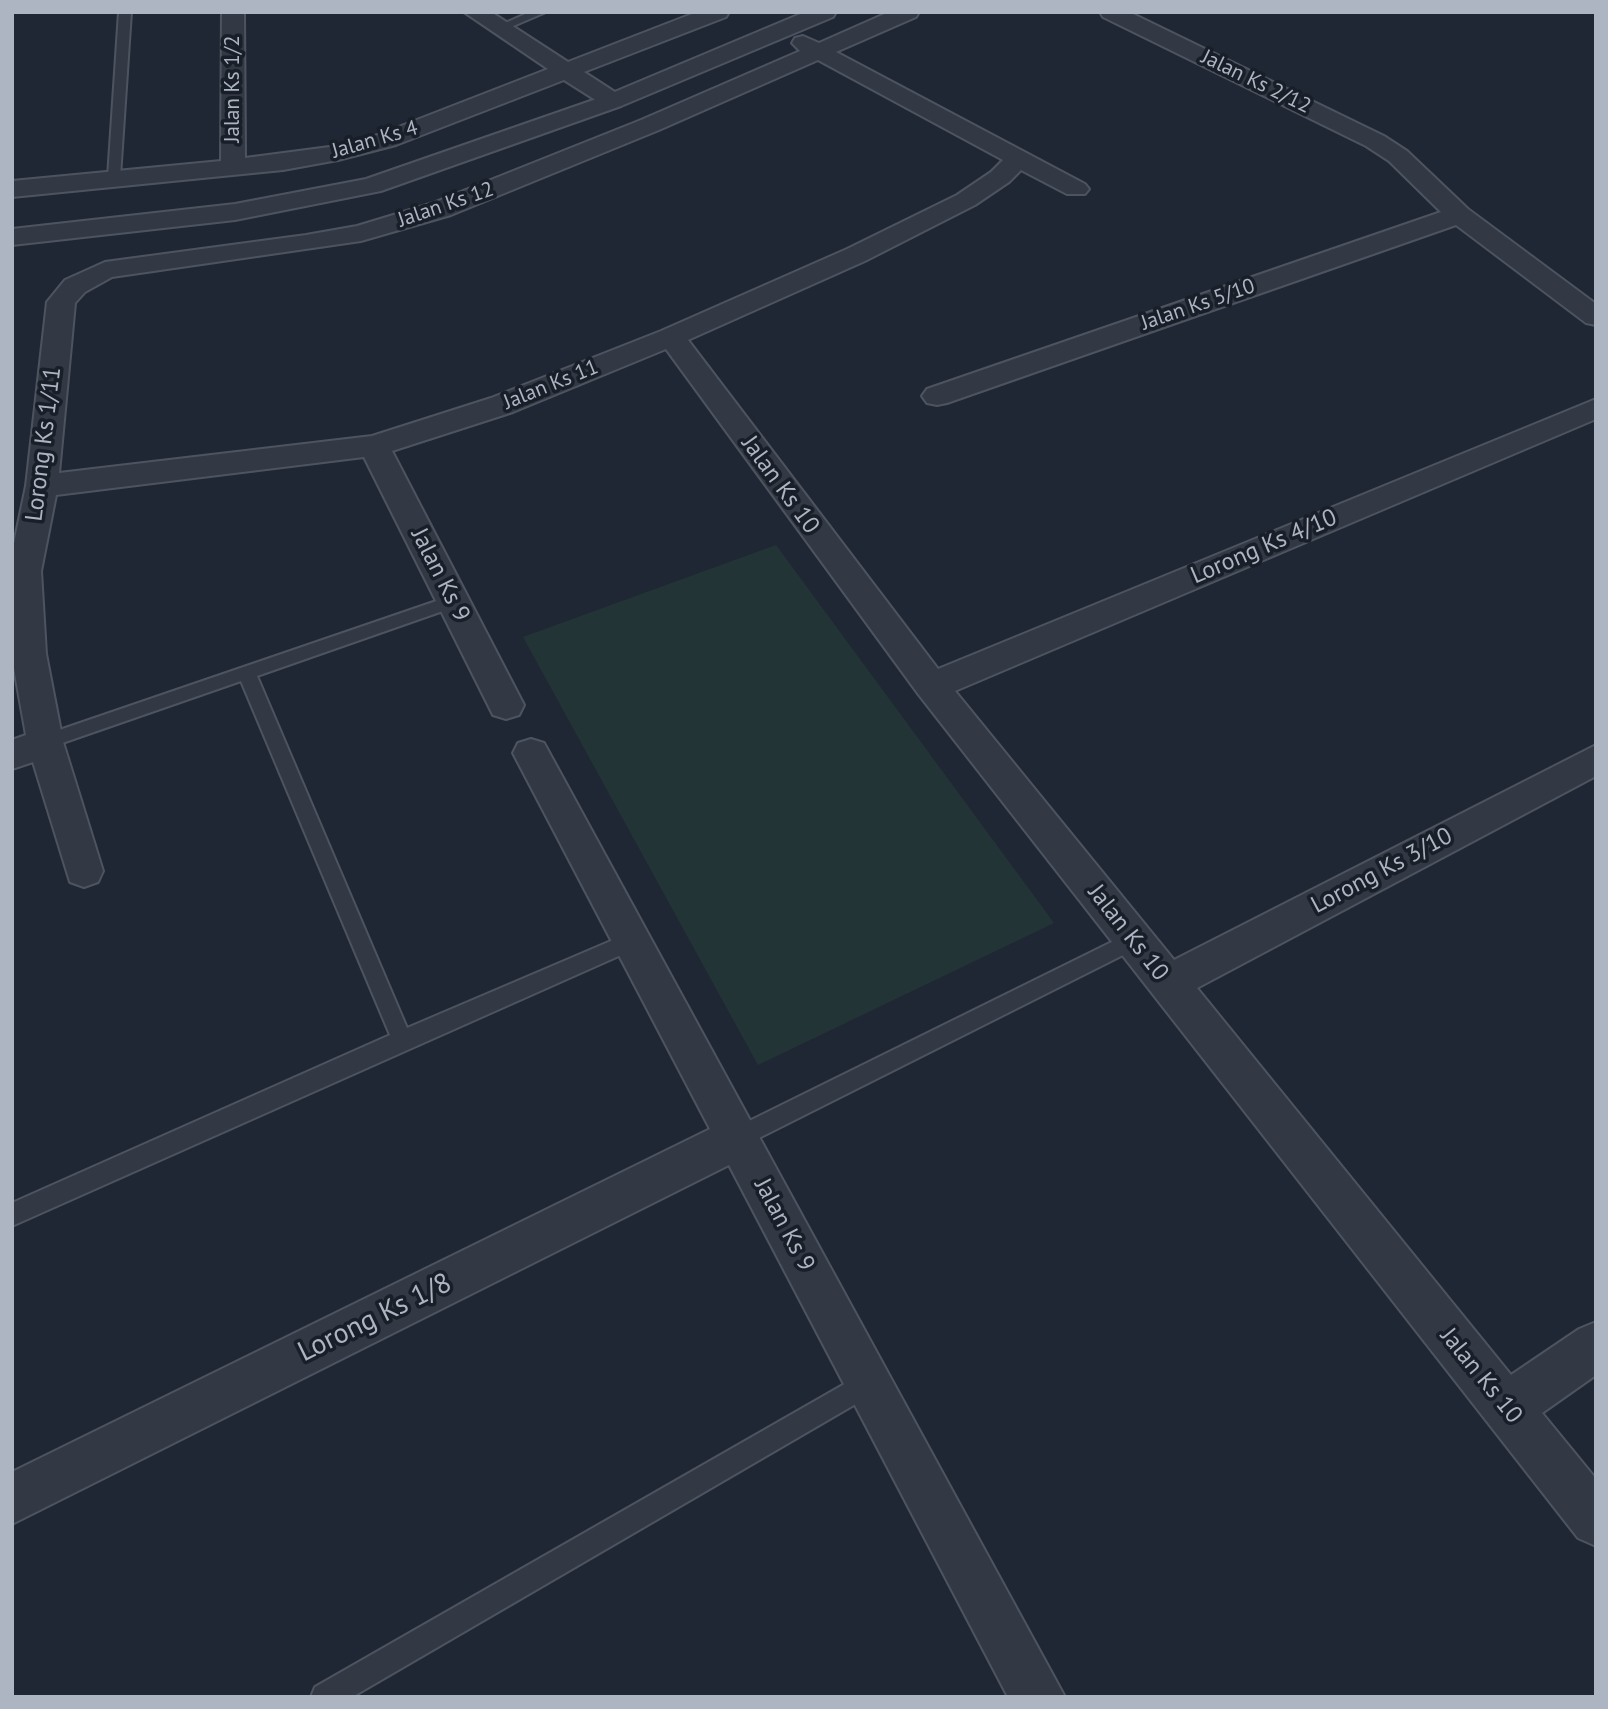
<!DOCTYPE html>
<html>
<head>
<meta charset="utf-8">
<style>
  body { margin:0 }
  #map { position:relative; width:1608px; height:1709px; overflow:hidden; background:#202734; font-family:"PT Sans",sans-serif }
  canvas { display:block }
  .frame { position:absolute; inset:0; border:14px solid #adb4c2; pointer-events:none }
</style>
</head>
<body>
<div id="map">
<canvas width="1608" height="1709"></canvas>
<div class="frame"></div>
</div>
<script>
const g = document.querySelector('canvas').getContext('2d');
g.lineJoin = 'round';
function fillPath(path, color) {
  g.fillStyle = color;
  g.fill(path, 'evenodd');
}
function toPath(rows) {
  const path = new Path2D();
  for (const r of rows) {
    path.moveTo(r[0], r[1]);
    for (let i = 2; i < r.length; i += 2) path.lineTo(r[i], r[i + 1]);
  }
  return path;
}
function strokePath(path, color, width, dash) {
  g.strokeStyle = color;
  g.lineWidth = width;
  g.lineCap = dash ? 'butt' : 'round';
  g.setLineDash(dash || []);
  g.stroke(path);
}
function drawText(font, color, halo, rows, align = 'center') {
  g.font = font + ' "PT Sans",sans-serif';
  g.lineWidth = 7;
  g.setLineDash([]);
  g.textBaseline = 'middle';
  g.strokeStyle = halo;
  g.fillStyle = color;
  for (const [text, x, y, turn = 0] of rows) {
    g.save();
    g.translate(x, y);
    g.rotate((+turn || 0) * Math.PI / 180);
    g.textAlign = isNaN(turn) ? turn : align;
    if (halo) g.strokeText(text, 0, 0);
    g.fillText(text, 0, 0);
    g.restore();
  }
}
fillPath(toPath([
  [776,545,1054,923,758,1065,523,637]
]), '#233436');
const service = toPath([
  [119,12,131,12,120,177,114,181,108,177,119,12],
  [530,12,546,12,504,30,494,28,530,12],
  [454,595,460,597,462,601,460,605,257,676,407,1028,632,932,639,935,642,941,639,947,12,1226,12,1203,390,1035,241,681,45,749,36,742,39,737,454,595],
  [1134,931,1141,934,1144,940,1141,946,745,1145,737,1148,729,1145,726,1138,729,1131,1134,931],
  [869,1370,878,1373,881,1382,878,1391,352,1697,311,1697,315,1687,869,1370]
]);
const minor = toPath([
  [222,12,244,12,245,158,337,146,378,135,548,69,464,12,491,12,568,62,697,12,729,12,726,17,584,72,621,96,625,101,621,106,605,106,564,80,396,145,338,160,283,170,12,197,12,181,221,161,222,12],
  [889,12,919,12,916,17,836,52,1085,184,1089,189,1085,194,1067,194,1021,170,1009,182,975,205,865,261,688,340,938,669,1596,399,1596,419,955,691,1174,960,1596,745,1596,776,1197,988,1511,1375,1579,1329,1596,1322,1596,1375,1542,1413,1596,1479,1596,1546,1578,1538,919,695,666,349,513,412,392,451,524,705,519,715,506,719,493,715,364,457,56,495,41,571,46,654,63,742,103,871,98,882,84,887,70,882,33,762,12,769,12,740,26,735,12,657,12,553,26,486,47,302,65,280,105,262,306,235,357,226,433,203,641,120,800,51,792,43,795,38,803,36,819,43,889,12],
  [818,60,1003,160,991,172,957,195,847,249,661,331,491,398,372,436,59,473,75,303,85,292,112,277,361,241,451,215,659,130,818,60],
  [1100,12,1129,12,1384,136,1407,151,1468,209,1596,304,1596,325,1586,323,1456,225,947,403,937,405,927,403,922,396,927,389,1441,212,1389,161,1366,146,1103,17,1100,12],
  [531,739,544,743,1065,1697,1008,1697,729,1165,12,1524,12,1472,710,1129,513,753,518,743,531,739]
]);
const tertiary = toPath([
  [805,12,836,12,833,17,621,106,381,191,235,220,12,245,12,229,235,204,366,179,605,96,805,12]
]);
strokePath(service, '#4d5460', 4);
strokePath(minor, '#4d5460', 4);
strokePath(tertiary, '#4d5460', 4);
fillPath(service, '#333944');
fillPath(minor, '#333944');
fillPath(tertiary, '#333944');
drawText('21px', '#adb4c2', '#191f29', [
  ["Jalan Ks 2/12",1256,82,26],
  ["Jalan Ks 1/2",233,89,-90],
  ["Jalan Ks 4",375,140,-16],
  ["Jalan Ks 12",446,205,-19],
  ["Jalan Ks 5/10",1198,305,-19],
  ["Jalan Ks 11",551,385,-22]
]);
drawText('24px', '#adb4c2', '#191f29', [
  ["Lorong Ks 1/11",44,444,-83],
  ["Jalan Ks 10",780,485,54],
  ["Lorong Ks 4/10",1264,547,-23],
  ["Jalan Ks 9",440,575,63],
  ["Lorong Ks 3/10",1382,871,-28],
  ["Jalan Ks 10",1128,933,52],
  ["Jalan Ks 9",784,1225,62],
  ["Jalan Ks 10",1481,1376,51]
]);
drawText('28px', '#adb4c2', '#191f29', [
  ["Lorong Ks 1/8",375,1318,-26]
]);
</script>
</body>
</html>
